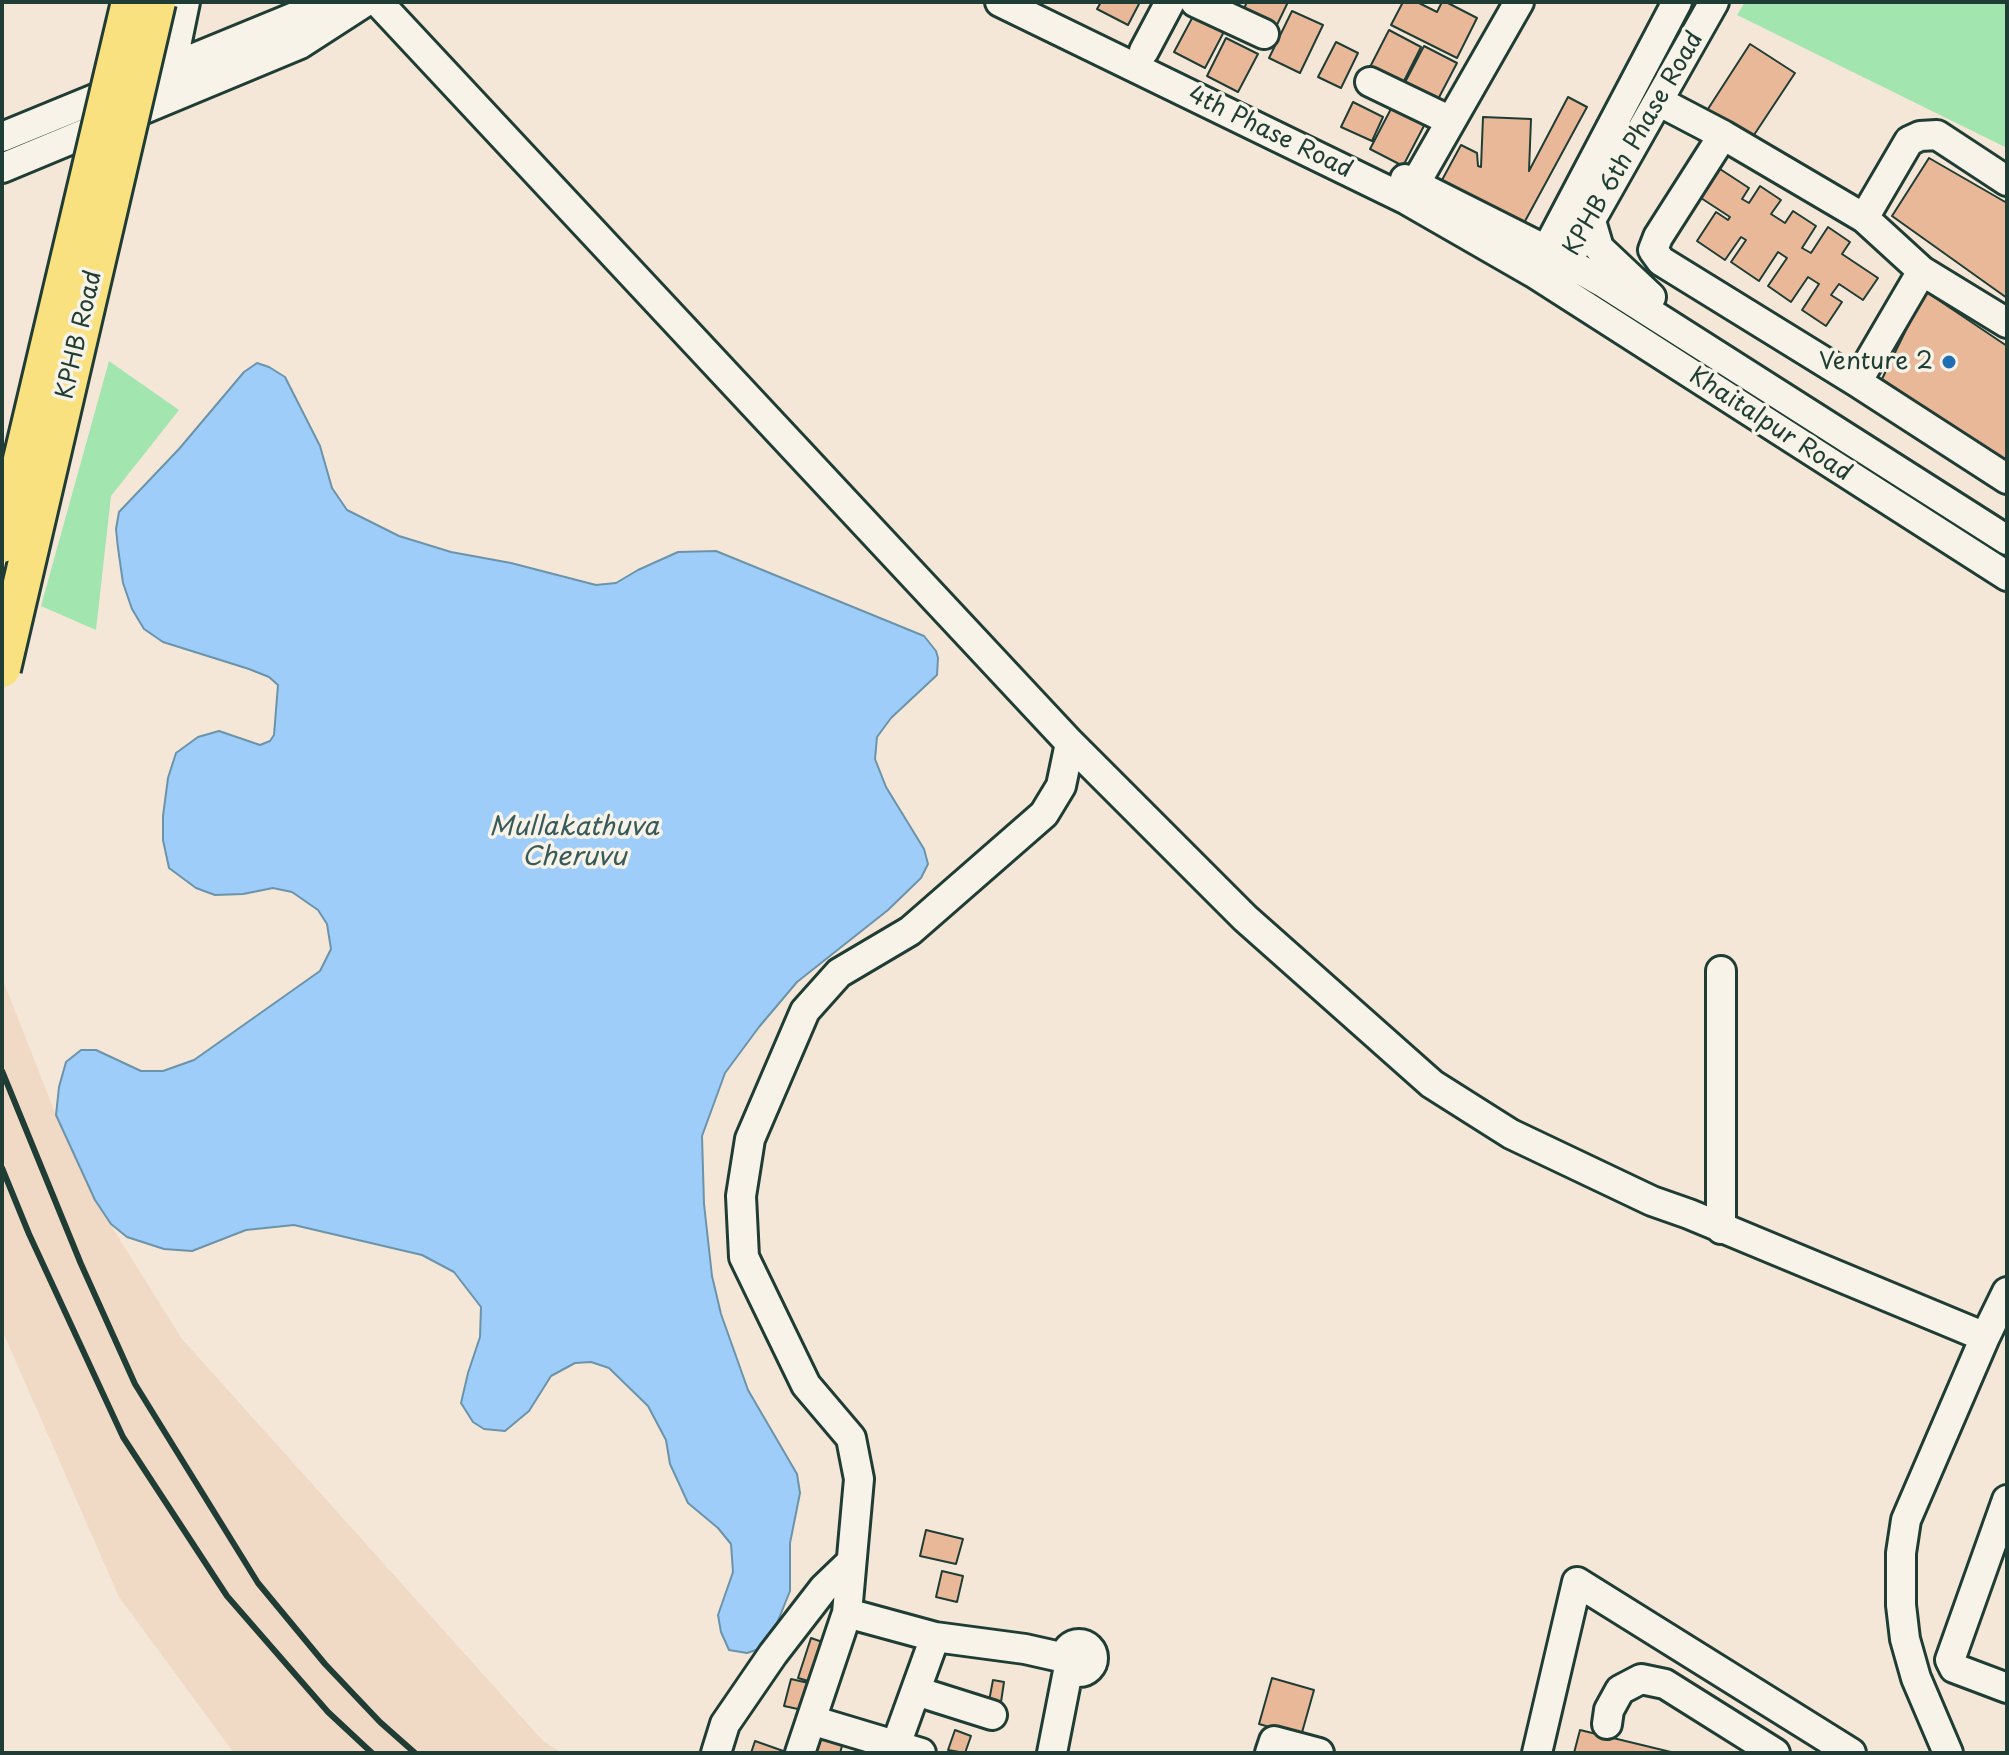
<!DOCTYPE html>
<html>
<head>
<meta charset="utf-8">
<style>
  body { margin:0 }
  #map { position:relative; width:2009px; height:1755px; overflow:hidden; background:#f4e7d8; font-family:"Playpen Sans",sans-serif }
  canvas { display:block }
  .frame { position:absolute; inset:0; border:4px solid #1f3d34; pointer-events:none }
</style>
</head>
<body>
<div id="map">
<canvas width="2009" height="1755"></canvas>
<div class="frame"></div>
</div>
<script>
const g = document.querySelector('canvas').getContext('2d');
g.lineJoin = 'round';
function fillPath(path, color) {
  g.fillStyle = color;
  g.fill(path, 'evenodd');
}
function toPath(rows) {
  const path = new Path2D();
  for (const r of rows) {
    if (r.length === 3) {
      path.moveTo(r[0] + r[2], r[1]);
      path.arc(r[0], r[1], r[2], 0, 2 * Math.PI);
      continue;
    }
    path.moveTo(r[0], r[1]);
    for (let i = 2; i < r.length; i += 2) path.lineTo(r[i], r[i + 1]);
  }
  return path;
}
function strokePath(path, color, width, dash) {
  g.strokeStyle = color;
  g.lineWidth = width;
  g.lineCap = dash ? 'butt' : 'round';
  g.setLineDash(dash || []);
  g.stroke(path);
}
function drawText(font, color, halo, rows, align = 'center') {
  g.font = font + ' "Playpen Sans",sans-serif';
  g.lineWidth = 7;
  g.setLineDash([]);
  g.textBaseline = 'middle';
  g.strokeStyle = halo;
  g.fillStyle = color;
  for (const [text, x, y, turn = 0] of rows) {
    g.save();
    g.translate(x, y);
    g.rotate((+turn || 0) * Math.PI / 180);
    g.textAlign = isNaN(turn) ? turn : align;
    if (halo) g.strokeText(text, 0, 0);
    g.fillText(text, 0, 0);
    g.restore();
  }
}
fillPath(toPath([
  [2,978,56,1115,95,1200,182,1339,543,1741,562,1753,234,1753,119,1597,2,1330]
]), '#f0d9c5');
fillPath(toPath([
  [1745,2,2007,2,2007,148,1737,15],
  [109,361,179,410,111,496,96,630,41,606]
]), '#a3e5af');
const water = toPath([
  [257,363,269,367,285,377,320,446,332,488,347,510,399,536,451,552,511,563,596,585,616,583,638,570,678,552,716,551,924,636,936,651,938,658,937,675,891,718,877,737,875,759,886,787,924,849,928,864,921,878,888,910,797,982,759,1027,725,1073,702,1136,704,1204,712,1276,721,1314,748,1390,797,1474,800,1493,790,1543,790,1591,771,1638,762,1648,747,1653,729,1650,721,1632,718,1615,733,1572,731,1544,718,1528,688,1503,670,1464,666,1440,648,1406,609,1368,591,1362,575,1363,551,1376,529,1411,505,1431,484,1429,473,1422,461,1403,468,1373,480,1337,481,1307,454,1272,422,1255,294,1225,246,1230,192,1251,164,1249,127,1237,111,1224,95,1200,56,1115,59,1087,66,1062,81,1050,96,1050,141,1071,163,1071,194,1060,320,971,331,949,327,924,318,910,292,892,273,888,243,894,215,895,196,888,169,868,163,840,163,816,168,778,176,753,198,737,219,731,260,745,270,741,274,735,278,685,269,677,249,669,163,642,144,629,132,609,123,583,118,548,116,529,119,512,179,449,244,372,257,363]
]);
fillPath(water, '#9ecdf9');
strokePath(water, '#6b93aa', 2);
const building = toPath([
  [1101,2,1140,2,1128,25,1097,9,1101,2],
  [1247,2,1288,2,1274,31,1241,15,1247,2],
  [1403,2,1417,2,1437,12,1442,2,1446,2,1477,18,1457,58,1391,25,1403,2],
  [1198,7,1228,24,1205,68,1174,52,1198,7],
  [1292,11,1323,25,1300,73,1269,58,1292,11],
  [1389,30,1421,47,1402,85,1369,69,1389,30],
  [1226,38,1258,54,1238,92,1207,76,1226,38],
  [1336,42,1358,53,1341,88,1318,77,1336,42],
  [1750,44,1795,73,1750,141,1706,112,1750,44],
  [1424,46,1457,63,1435,105,1402,88,1424,46],
  [1568,97,1587,107,1524,223,1442,180,1461,145,1477,153,1478,166,1481,167,1483,117,1531,119,1529,171,1568,97],
  [1353,102,1383,117,1372,141,1341,127,1353,102],
  [1393,105,1426,122,1403,166,1370,149,1393,105],
  [1929,158,2007,203,2007,298,1892,216,1929,158],
  [1720,169,1749,188,1742,199,1749,203,1760,186,1781,200,1771,214,1785,223,1793,211,1816,226,1802,248,1811,253,1828,227,1850,242,1842,254,1878,278,1863,300,1839,284,1831,295,1842,302,1826,326,1802,310,1819,284,1808,277,1791,302,1768,286,1787,258,1778,252,1759,281,1731,262,1746,240,1741,237,1725,260,1697,241,1716,212,1728,220,1730,217,1701,198,1720,169],
  [1925,291,2007,346,2007,463,1882,379,1925,291],
  [926,1530,963,1539,956,1564,920,1556,926,1530],
  [942,1571,963,1576,957,1602,936,1597,942,1571],
  [811,1638,828,1644,815,1683,798,1678,811,1638],
  [1272,1678,1314,1690,1301,1736,1259,1724,1272,1678],
  [791,1679,813,1684,807,1711,784,1706,791,1679],
  [993,1680,1004,1682,1001,1702,989,1701,993,1680],
  [816,1730,844,1739,840,1753,819,1753,810,1750,816,1730],
  [955,1730,971,1736,965,1753,948,1750,955,1730],
  [1580,1730,1675,1753,1574,1753,1580,1730],
  [755,1741,789,1753,751,1753,755,1741]
]);
fillPath(building, '#e8b899');
strokePath(building, '#1f3d34', 2);
const minor = toPath([
  [378,2,1070,743,1245,918,1432,1084,1511,1134,1652,1201,1689,1214,1985,1337,2007,1292],
  [1000,2,1407,200,1534,273,2007,576],
  [1195,2,1264,34],
  [1144,51,1170,2],
  [169,80,185,2],
  [1370,82,1451,121],
  [1660,102,1723,135,1864,218,1922,271,2007,323],
  [1723,135,1658,237,1653,250,1661,261,1857,382,2007,479],
  [2,137,331,2],
  [2,168,300,44,365,2],
  [1405,179,1548,251,1602,282,2007,540],
  [1415,184,1519,2],
  [1864,218,1909,141,1920,136,1937,135,2007,181],
  [1591,221,1599,248,1651,297],
  [1538,266,1677,2],
  [1558,278,1714,2],
  [1857,382,1922,271],
  [1721,1229,1721,971],
  [2007,1500,1950,1660,1954,1668,2007,1688],
  [847,1613,935,1637,893,1753],
  [935,1637,1025,1649,1065,1658],
  [1079,1658,14],
  [916,1691,992,1715],
  [811,1720,921,1753],
  [1607,1724,1609,1710,1620,1690,1641,1679,1665,1684,1775,1753],
  [716,1753,725,1724,773,1654,824,1588,849,1564],
  [800,1753,847,1613,859,1479,851,1438,806,1385,744,1257,741,1196,750,1139,805,1011,839,973,910,931,1044,814,1061,786,1070,743],
  [1052,1753,1069,1666],
  [1270,1753,1274,1741,1319,1753],
  [1537,1753,1577,1582,1851,1753],
  [1948,1753,1916,1678,1905,1639,1901,1605,1901,1553,1906,1520,1985,1337]
]);
strokePath(minor, '#1f3d34', 34);
strokePath(minor, '#f7f3e8', 28);
strokePath(toPath([
  [2,1071,81,1264,135,1384,258,1583,325,1664,380,1722,415,1753],
  [2,1168,29,1234,123,1437,227,1596,328,1712,372,1753]
]), '#1f3d34', 6);
const majorBridge = toPath([
  [2,544,130,2],
  [2,669,157,2]
]);
strokePath(majorBridge, '#1f3d34', 42, []);
strokePath(majorBridge, '#fae180', 36);
for (const [x, y, r, color] of [
  [1949,362,8,"#1f6fb2"]
]) {
  const dot = new Path2D();
  dot.arc(x, y, r, 0, 2 * Math.PI);
  g.fillStyle = color;
  g.fill(dot);
  strokePath(dot, '#f7f3e8', 3);
}
drawText('24px', '#1f3d34', '#f7f3e8', [
  ["4th Phase Road",1270,133,26],
  ["KPHB 6th Phase Road",1634,144,-60],
  ["KPHB Road",80,335,-77],
  ["Khaitalpur Road",1770,425,33]
]);
drawText('24px', '#1f3d34', '#f7f3e8', [
  ["Venture 2",1933,362]
], 'right');
drawText('italic 26px', '#385a5b', '#f7f3e8', [
  ["Mullakathuva",574,828],
  ["Cheruvu",574,858]
]);
</script>
</body>
</html>
